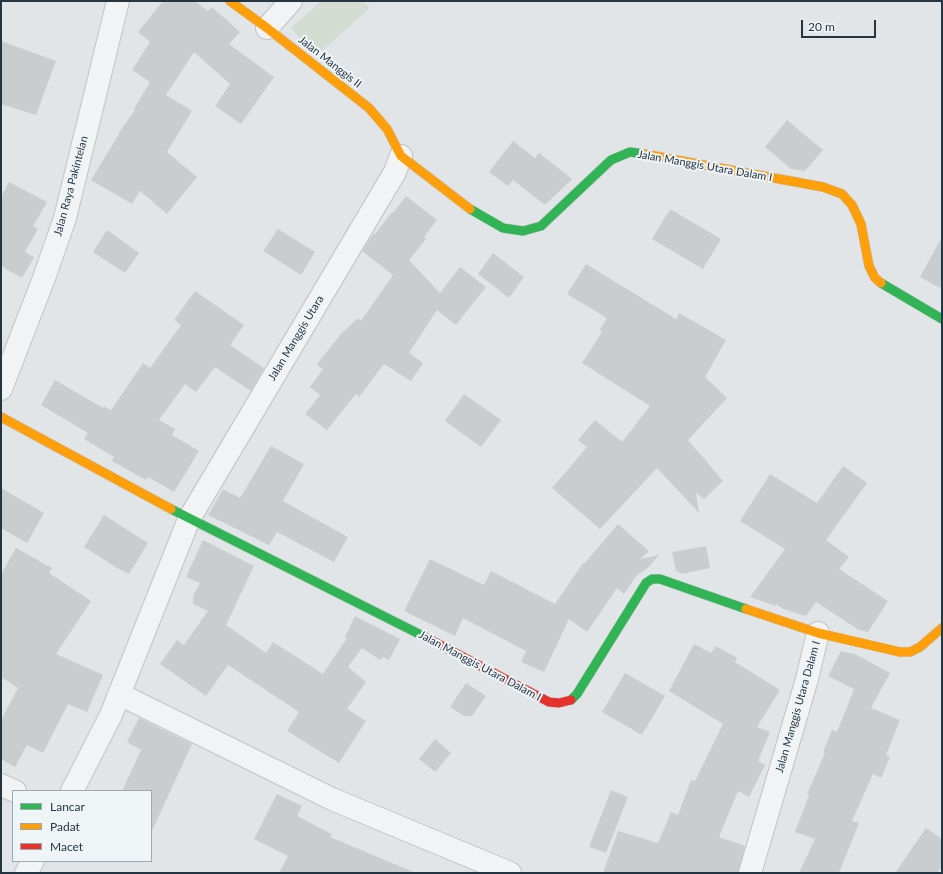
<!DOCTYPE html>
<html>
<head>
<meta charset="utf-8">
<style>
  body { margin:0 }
  #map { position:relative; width:943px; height:874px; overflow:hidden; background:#e2e5e7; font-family:Lato,sans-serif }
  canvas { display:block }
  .frame { position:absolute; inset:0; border:2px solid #263542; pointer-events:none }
  .legend { position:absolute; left:12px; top:790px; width:140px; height:72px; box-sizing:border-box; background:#eff4f7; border:1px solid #9fa8af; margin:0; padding:5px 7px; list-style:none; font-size:12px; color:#263542 }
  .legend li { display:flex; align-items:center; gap:8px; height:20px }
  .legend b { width:20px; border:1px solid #9fa8af }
  .scale { position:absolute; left:801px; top:20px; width:75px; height:18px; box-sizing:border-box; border:2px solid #263542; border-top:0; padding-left:5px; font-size:12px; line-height:14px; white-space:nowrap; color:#263542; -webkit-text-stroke:3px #eff4f7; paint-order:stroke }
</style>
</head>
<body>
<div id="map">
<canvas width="943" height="874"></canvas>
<div class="frame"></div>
<ul class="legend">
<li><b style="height:5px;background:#30b455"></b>Lancar</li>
<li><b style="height:5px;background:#ff9f0a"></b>Padat</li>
<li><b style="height:5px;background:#e5322d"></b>Macet</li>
</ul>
<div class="scale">20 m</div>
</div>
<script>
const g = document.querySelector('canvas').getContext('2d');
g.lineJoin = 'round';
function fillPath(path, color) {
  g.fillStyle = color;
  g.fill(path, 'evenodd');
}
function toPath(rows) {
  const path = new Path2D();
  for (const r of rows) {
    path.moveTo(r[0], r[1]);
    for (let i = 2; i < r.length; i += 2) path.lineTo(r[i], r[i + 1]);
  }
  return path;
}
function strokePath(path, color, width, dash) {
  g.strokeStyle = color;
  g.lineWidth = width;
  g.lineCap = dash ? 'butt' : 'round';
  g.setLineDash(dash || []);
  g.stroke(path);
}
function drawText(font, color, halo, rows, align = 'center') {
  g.font = font + ' Lato,sans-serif';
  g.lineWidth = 4;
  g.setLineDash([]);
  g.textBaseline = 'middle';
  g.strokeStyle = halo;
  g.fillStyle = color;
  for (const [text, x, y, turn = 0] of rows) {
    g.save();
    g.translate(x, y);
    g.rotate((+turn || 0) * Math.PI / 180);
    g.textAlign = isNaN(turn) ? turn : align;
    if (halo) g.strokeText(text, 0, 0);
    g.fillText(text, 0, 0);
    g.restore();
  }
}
fillPath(toPath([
  [321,1,364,1,370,8,316,56,291,28]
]), '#d4dcd1');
fillPath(toPath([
  [163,1,195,1,208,11,212,7,240,32,229,44,274,77,241,124,215,106,230,84,194,52,166,95,192,111,167,152,197,177,167,214,140,191,132,204,91,180,119,134,118,134,135,110,134,109,150,82,132,70,150,42,138,32],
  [1,41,56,61,36,115,1,104],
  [787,120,823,150,805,171,791,169,765,147],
  [513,141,535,158,539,153,572,179,545,205,513,180,508,186,489,172],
  [9,182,47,202,33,226,38,229,25,252,34,257,22,278,1,266,1,197],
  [406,196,437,220,424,237,426,239,409,260,440,293,460,267,486,287,456,325,437,310,409,353,423,363,411,381,384,364,359,397,356,394,327,430,305,414,320,395,310,387,323,369,317,364,341,334,358,318,361,321,393,275,362,251,374,233,375,234,392,212,393,213],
  [670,209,721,239,703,269,652,239],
  [278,229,315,252,301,275,263,251],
  [107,230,139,253,125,273,93,252],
  [942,237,942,289,920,277],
  [493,253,524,277,509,298,478,274],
  [586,264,676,319,679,313,726,340,705,377,727,398,688,440,723,481,704,499,696,493,699,513,657,468,600,529,552,488,587,447,578,440,595,420,622,442,650,406,582,363,602,332,600,330,607,318,567,294],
  [195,291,244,325,230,345,264,368,251,391,215,367,196,392,185,384,159,420,175,429,172,435,199,451,174,492,148,477,146,480,112,461,114,457,84,439,88,433,41,405,55,380,103,408,104,406,111,410,143,363,150,368,181,325,174,320],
  [464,394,501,420,481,447,445,421],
  [271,446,304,464,283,501,348,537,334,562,277,532,269,545,208,515,223,489,240,498],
  [843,466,867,483,826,540,849,557,839,569,888,601,868,632,859,630,816,602,806,616,783,609,776,604,775,606,750,597,785,549,740,521,770,474,817,503],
  [1,488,44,513,27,543,1,528],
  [104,515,148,543,129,574,117,568,84,547],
  [618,524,649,551,640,559,659,555,648,568,636,576,624,594,617,588,587,632,569,619,544,672,521,662,526,651,463,618,455,636,404,611,430,559,484,585,491,571,555,604,583,563,584,564],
  [203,540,254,566,226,625,266,653,273,642,323,674,347,638,345,637,355,616,400,639,389,660,382,657,380,660,362,648,348,667,366,682,347,709,366,721,339,763,287,731,299,712,228,665,206,696,160,664,177,640,184,645,208,611,193,604,193,596,200,583,186,577],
  [706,546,710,568,682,574,676,571,672,552],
  [16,548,52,568,49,573,91,601,56,654,103,675,87,712,68,704,43,753,27,745,15,767,1,759,1,720,18,688,1,677,1,574],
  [694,644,711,653,716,646,737,658,735,662,780,690,757,727,770,732,758,761,765,765,749,797,738,791,719,837,745,846,738,873,603,873,618,831,658,843,671,812,678,815,691,780,695,781,723,724,669,691],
  [841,651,855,654,890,673,871,708,900,720,886,755,890,757,881,778,873,774,852,821,859,823,839,873,799,873,815,839,795,832,809,795,807,794,825,753,823,752,832,730,837,732,854,689,828,676],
  [625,673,665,696,642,735,602,712],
  [466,683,486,696,472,716,464,716,450,707],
  [139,718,192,744,151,833,151,791,122,791,141,750,127,742],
  [435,739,451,753,435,772,419,759],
  [611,790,628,797,606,853,589,847],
  [277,794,302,806,297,816,332,834,330,837,416,873,279,873,288,856,254,839],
  [926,828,942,839,942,867,937,873,895,873]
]), '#cacdcf');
const street = toPath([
  [267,28,291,1],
  [1,389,44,278,65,218,118,1],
  [119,694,332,799,510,873],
  [1,785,15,791],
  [72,791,111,715,189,519,395,172,401,156],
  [26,873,33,861],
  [750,873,807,679,818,633]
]);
const fast = toPath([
  [470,209,503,228,523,231,541,226,611,160,630,152,644,154],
  [881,283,942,319],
  [171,509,427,638],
  [571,700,577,694,646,583,652,579,660,579,746,609]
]);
const slow = toPath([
  [230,1,267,28,369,108,387,129,401,156,470,209],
  [644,154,823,187,842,194,852,205,861,224,869,266,875,278,881,283],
  [1,417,171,509],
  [746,609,818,633,900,652,910,652,920,647,942,628]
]);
const jam = toPath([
  [427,638,549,702,559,703,571,700]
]);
strokePath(street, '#c0c3c5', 24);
strokePath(fast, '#c0c3c5', 10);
strokePath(slow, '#c0c3c5', 10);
strokePath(jam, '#c0c3c5', 10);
strokePath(street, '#f1f3f4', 22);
strokePath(fast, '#30b455', 9);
strokePath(slow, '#ff9f0a', 9);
strokePath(jam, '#e5322d', 9);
drawText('11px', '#263542', '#eff4f7', [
  ["Jalan Manggis II",330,62,38],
  ["Jalan Manggis Utara Dalam I",705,166,10],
  ["Jalan Raya Pakintelan",71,186,-75],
  ["Jalan Manggis Utara",296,338,-59],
  ["Jalan Manggis Utara Dalam I",480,666,28],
  ["Jalan Manggis Utara Dalam I",798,707,-74]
]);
</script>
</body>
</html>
